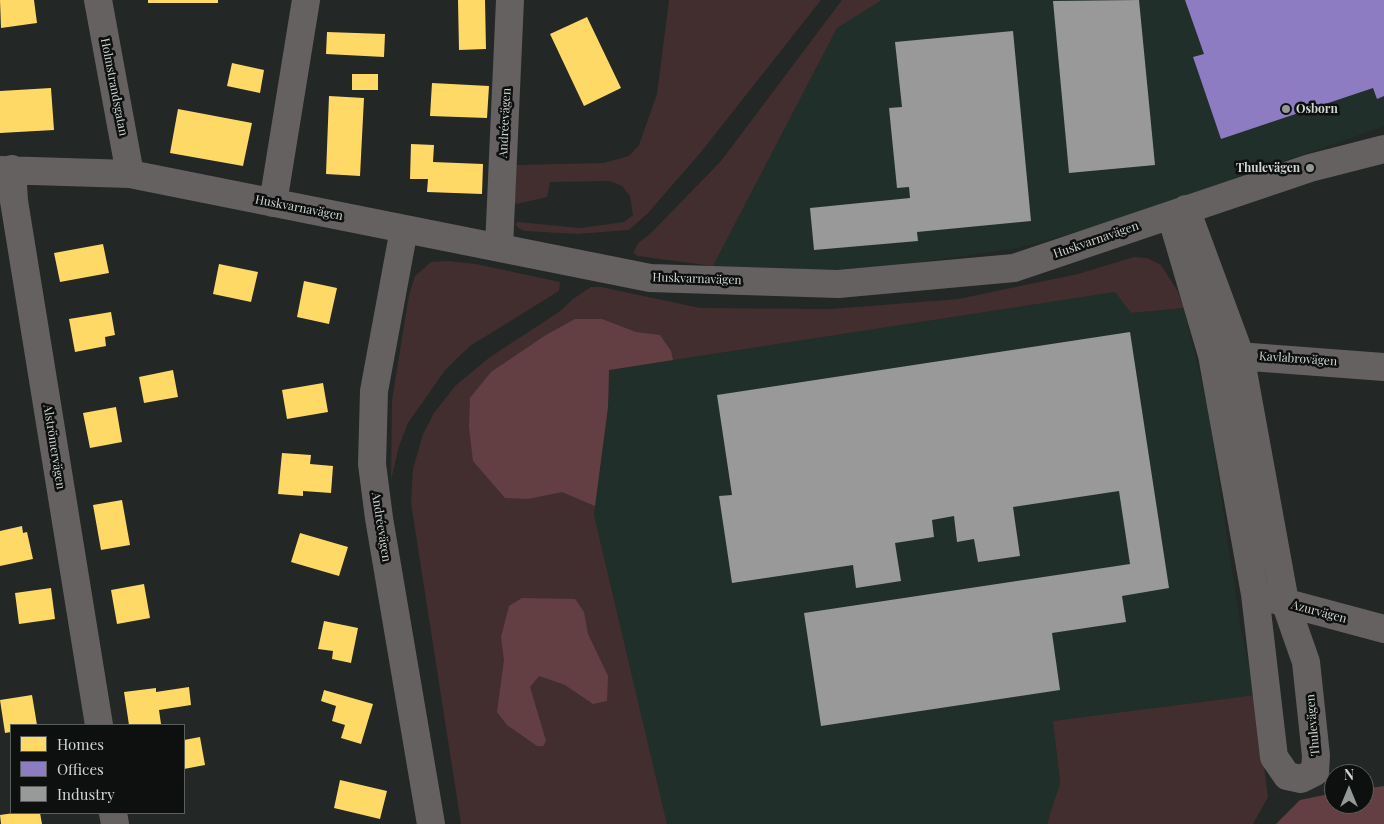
<!DOCTYPE html>
<html>
<head>
<meta charset="utf-8">
<style>
  body { margin:0 }
  #map { position:relative; width:1384px; height:824px; overflow:hidden; background:#232725; font-family:"Playfair Display",serif }
  canvas { display:block }
  .legend { position:absolute; left:10px; top:724px; width:175px; height:90px; box-sizing:border-box; background:#0d100f; border:1px solid #5b5f5e; margin:0; padding:6px 9px; list-style:none; font-size:15px; color:#d1d6d4 }
  .legend li { display:flex; align-items:center; gap:10px; height:25px }
  .legend b { width:25px; border:1px solid #5b5f5e }
  .north { position:absolute; left:1324px; top:764px; width:50px; height:50px; box-sizing:border-box; background:#0d100f; border:1px solid #5b5f5e; border-radius:50%; rotate:0deg; font-size:14px; font-weight:700; line-height:20px; text-align:center; color:#d1d6d4 }
  .north::after { content:''; display:block; margin:auto; width:18px; height:22px; background:#949997; clip-path:polygon(50% 0,100% 100%,50% 72%,0 100%) }
</style>
</head>
<body>
<div id="map">
<canvas width="1384" height="824"></canvas>
<ul class="legend">
<li><b style="height:14px;background:#ffd966"></b>Homes</li>
<li><b style="height:14px;background:#8e7cc3"></b>Offices</li>
<li><b style="height:14px;background:#999"></b>Industry</li>
</ul>
<div class="north">N</div>
</div>
<script>
const g = document.querySelector('canvas').getContext('2d');
g.lineJoin = 'round';
function fillPath(path, color) {
  g.fillStyle = color;
  g.fill(path, 'evenodd');
}
function toPath(rows) {
  const path = new Path2D();
  for (const r of rows) {
    path.moveTo(r[0], r[1]);
    for (let i = 2; i < r.length; i += 2) path.lineTo(r[i], r[i + 1]);
  }
  return path;
}
function strokePath(path, color, width, dash) {
  g.strokeStyle = color;
  g.lineWidth = width;
  g.lineCap = dash ? 'butt' : 'round';
  g.setLineDash(dash || []);
  g.stroke(path);
}
function drawText(font, color, halo, rows, align = 'center') {
  g.font = font + ' "Playfair Display",serif';
  g.lineWidth = 5;
  g.setLineDash([]);
  g.textBaseline = 'middle';
  g.strokeStyle = halo;
  g.fillStyle = color;
  for (const [text, x, y, turn = 0] of rows) {
    g.save();
    g.translate(x, y);
    g.rotate((+turn || 0) * Math.PI / 180);
    g.textAlign = isNaN(turn) ? turn : align;
    if (halo) g.strokeText(text, 0, 0);
    g.fillText(text, 0, 0);
    g.restore();
  }
}
fillPath(toPath([
  [882,0,1384,0,1384,126,1112,222,1018,248,894,266,823,270,713,266,837,28],
  [1115,292,1131,313,1184,308,1208,409,1241,630,1255,695,1053,721,1060,783,1047,824,667,824,594,515,608,407,609,370]
]), '#212f2a');
fillPath(toPath([
  [669,0,821,0,701,152,648,213,629,230,577,234,525,231,518,228,515,224,518,222,580,228,624,222,633,215,630,196,622,186,610,181,550,182,547,197,512,205,515,165,603,163,629,156,639,145,657,94],
  [842,0,882,0,837,28,713,266,638,256,633,253,638,243,650,234,721,161],
  [1134,257,1147,258,1161,265,1177,290,1184,308,1131,313,1115,292,609,370,608,407,594,515,667,824,461,824,411,503,413,469,423,434,434,413,455,386,490,357,559,312,573,299,591,287,601,287,700,308,832,309,958,299,1078,274],
  [448,261,476,264,560,282,559,291,470,346,446,369,408,423,399,446,391,480,392,400,409,295,415,276,431,262],
  [1255,695,1268,797,1253,824,1047,824,1060,783,1053,721]
]), '#422e2f');
fillPath(toPath([
  [575,319,602,319,636,332,660,335,671,351,673,360,609,370,608,407,595,506,562,492,528,499,505,498,473,461,469,427,470,398,491,372,546,335],
  [522,598,575,599,584,612,588,634,608,676,607,701,593,704,565,685,539,676,530,687,546,741,543,746,537,746,507,725,497,712,504,660,501,637,509,606],
  [1384,786,1384,824,1276,824,1300,800,1334,793,1334,804,1364,804,1364,789]
]), '#633f43');
fillPath(toPath([
  [0,0,34,0,37,23,1,28],
  [148,0,218,0,218,3,148,3],
  [458,0,485,0,486,49,459,50],
  [587,17,621,88,584,106,550,34],
  [327,32,385,34,384,57,326,54],
  [232,63,264,70,260,93,227,86],
  [352,74,378,74,378,90,352,90],
  [432,83,489,86,487,118,430,116],
  [51,88,54,130,0,133,0,91],
  [329,96,364,98,360,176,326,174],
  [178,109,252,123,243,166,170,153],
  [411,144,434,145,433,162,483,164,482,194,427,192,428,179,410,179],
  [103,244,109,273,60,282,54,253],
  [219,264,258,272,251,302,213,294],
  [304,281,337,288,329,324,297,317],
  [111,312,115,335,105,337,106,346,75,352,69,319],
  [173,370,178,397,144,403,139,377],
  [323,383,328,412,287,419,282,390],
  [116,407,122,442,90,448,83,413],
  [282,453,311,455,310,464,333,466,331,493,303,491,303,496,278,494],
  [122,500,130,545,101,550,93,505],
  [22,526,23,533,27,532,33,559,0,566,0,531],
  [300,533,348,547,339,576,291,562],
  [144,584,150,618,117,624,111,590],
  [51,588,55,619,19,624,15,593],
  [324,621,358,628,351,663,332,659,333,651,318,649],
  [189,687,191,705,159,710,161,724,129,725,124,692,156,688,156,692],
  [324,690,373,704,361,744,341,738,345,725,332,721,336,706,321,701],
  [32,695,37,725,11,725,11,732,5,733,0,700],
  [200,737,205,765,184,769,184,740],
  [340,780,387,791,380,819,334,808],
  [14,813,40,813,42,824,1,824,0,815]
]), '#ffd966');
fillPath(toPath([
  [1185,0,1384,0,1384,96,1377,99,1373,88,1221,139,1193,57,1204,54]
]), '#8e7cc3');
fillPath(toPath([
  [1139,0,1155,165,1069,173,1053,1],
  [1013,31,1031,221,917,232,918,241,814,250,810,208,910,198,909,187,897,188,889,108,902,107,895,42],
  [1130,332,1169,588,1122,596,1126,622,1052,633,1060,690,821,726,804,613,1130,564,1119,491,1013,507,1020,556,978,562,974,539,957,542,954,516,932,520,934,537,895,543,901,581,856,588,853,565,732,583,719,496,732,495,717,395]
]), '#999');
strokePath(toPath([
  [98,0,130,174],
  [12,169,14,201,99,725],
  [0,170,130,174,650,278,838,284,1014,268,1310,168,1384,149],
  [273,203,306,0],
  [1171,215,1212,355,1255,594,1274,757,1287,776,1301,779,1315,772,1316,756,1306,662,1285,602,1240,355,1186,209],
  [404,229,374,391,372,464,379,518,431,824],
  [499,247,510,0],
  [1224,355,1384,367],
  [1272,599,1384,629],
  [113,813,115,824]
]), '#666161', 28);
for (const [x, y, r, color] of [
  [1286,109,5,"#949997"],
  [1310,168,5,"#949997"]
]) {
  const dot = new Path2D();
  dot.arc(x, y, r, 0, 2 * Math.PI);
  g.fillStyle = color;
  g.fill(dot);
  strokePath(dot, '#0d100f', 2);
}
drawText('12px', '#d1d6d4', '#0d100f', [
  ["Holmstrandsgatan",114,87,79],
  ["Andréevägen",505,123,-87],
  ["Huskvarnavägen",299,208,11],
  ["Huskvarnavägen",1096,240,-19],
  ["Huskvarnavägen",697,279,2],
  ["Kavlabrovägen",1298,359,4],
  ["Alströmervägen",54,447,81],
  ["Andréevägen",381,527,81],
  ["Azurvägen",1319,612,15],
  ["Thulevägen",1313,725,-95]
]);
drawText('bold 12px', '#d1d6d4', '#0d100f', [
  ["Osborn",1296,109],
  ["Thulevägen",1300,168,"right"]
], 'left');
</script>
</body>
</html>
